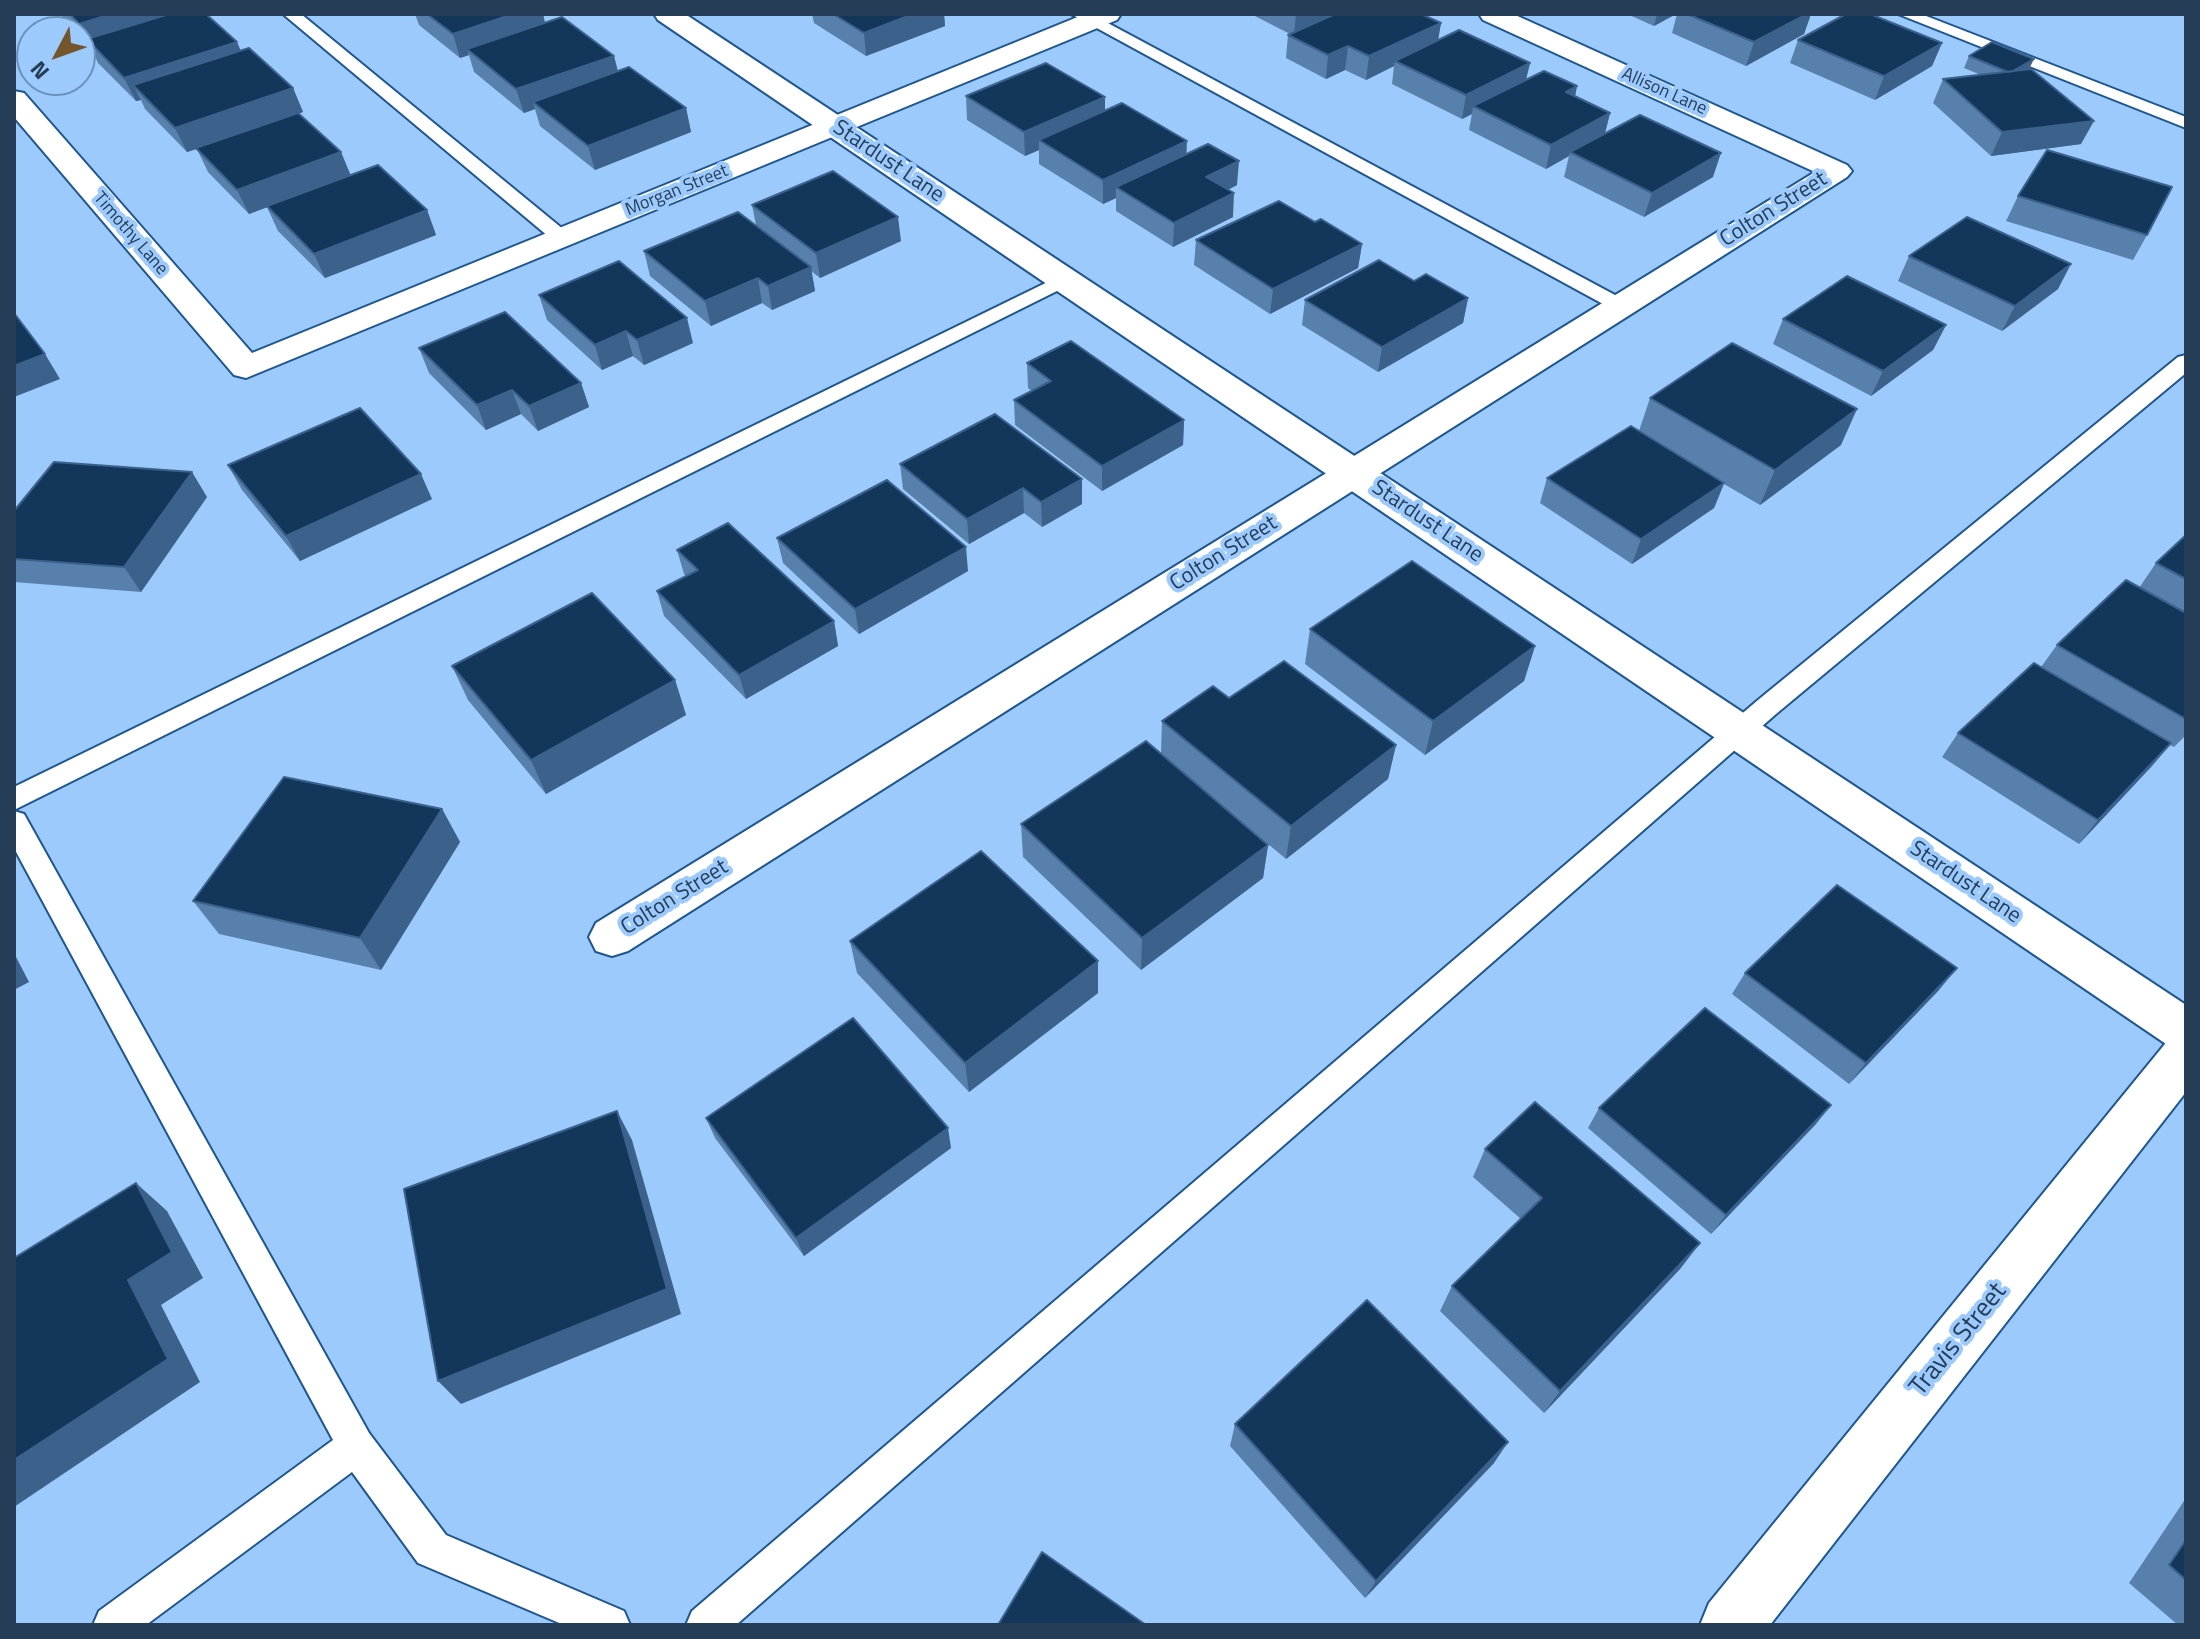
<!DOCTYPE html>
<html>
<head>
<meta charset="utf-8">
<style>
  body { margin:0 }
  #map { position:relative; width:2200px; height:1639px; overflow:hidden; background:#9ccafd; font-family:"Titillium Web",sans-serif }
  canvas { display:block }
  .frame { position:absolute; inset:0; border:16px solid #253d57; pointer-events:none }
  .north { position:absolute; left:16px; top:16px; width:80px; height:80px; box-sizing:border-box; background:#9ccafd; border:2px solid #6c92bb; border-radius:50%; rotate:229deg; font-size:22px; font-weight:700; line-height:32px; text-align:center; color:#253d57 }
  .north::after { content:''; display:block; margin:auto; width:28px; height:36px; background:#75552b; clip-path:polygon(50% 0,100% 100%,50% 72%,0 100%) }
</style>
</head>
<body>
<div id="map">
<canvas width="2200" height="1639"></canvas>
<div class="frame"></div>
<div class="north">N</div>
</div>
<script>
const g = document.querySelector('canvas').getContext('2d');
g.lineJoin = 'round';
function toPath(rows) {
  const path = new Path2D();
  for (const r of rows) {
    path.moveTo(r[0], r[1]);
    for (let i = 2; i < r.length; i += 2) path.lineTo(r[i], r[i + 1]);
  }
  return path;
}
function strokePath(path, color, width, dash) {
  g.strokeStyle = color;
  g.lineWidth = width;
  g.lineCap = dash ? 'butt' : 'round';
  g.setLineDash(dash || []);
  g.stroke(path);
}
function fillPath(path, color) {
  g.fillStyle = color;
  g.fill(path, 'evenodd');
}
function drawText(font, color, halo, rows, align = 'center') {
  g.font = font + ' "Titillium Web",sans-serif';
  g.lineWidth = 8;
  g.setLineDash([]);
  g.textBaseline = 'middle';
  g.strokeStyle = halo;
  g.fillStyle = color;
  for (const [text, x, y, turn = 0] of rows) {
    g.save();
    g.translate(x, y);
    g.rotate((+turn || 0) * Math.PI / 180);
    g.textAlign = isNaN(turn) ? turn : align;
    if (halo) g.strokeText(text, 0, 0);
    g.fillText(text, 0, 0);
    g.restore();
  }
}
const service = toPath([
  [283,14,301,14,569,234,572,238,569,242,555,242,283,14],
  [1071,14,1091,14,1628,302,1631,306,1628,310,1614,310,1071,14],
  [1898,14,1921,14,2186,117,2186,128,1898,14],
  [1064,274,1074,280,1071,284,14,810,14,787,1064,274],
  [2186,355,2186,373,1776,714,736,1625,686,1625,692,1611,1758,700,2178,357,2186,355],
  [14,811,24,814,369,1433,446,1535,624,1611,630,1625,564,1625,418,1563,352,1472,146,1625,93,1625,99,1611,333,1440,14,848,14,811]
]);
const minor = toPath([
  [1085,14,1121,14,1117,20,246,378,234,375,14,117,14,91,24,93,252,353,1085,14],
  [1479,14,1513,14,1847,165,1852,171,1847,177,628,951,612,956,596,951,589,937,596,923,1815,172,1483,20,1479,14],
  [2186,1032,2186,1092,1770,1625,1700,1625,1709,1603,2169,1039,2186,1032]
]);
const tertiary = toPath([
  [654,14,685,14,2186,1005,2186,1052,2169,1046,658,20,654,14]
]);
strokePath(service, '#1e568e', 4);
strokePath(minor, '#1e568e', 4);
strokePath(tertiary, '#1e568e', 4);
fillPath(service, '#fff');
fillPath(minor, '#fff');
fillPath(tertiary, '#fff');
fillPath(toPath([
  [59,14,206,14,241,51,293,88,303,112,299,113,351,175,427,210,436,235,325,278,278,231,267,207,249,214,208,172,197,149,187,152,145,109,141,100,136,101,98,63,90,45,80,36,80,32,77,32],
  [415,14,543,14,545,23,618,71,686,108,691,132,595,170,540,126,535,109,524,113,474,72,469,55,460,58,419,25],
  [812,14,944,14,945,26,866,56,814,23],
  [1251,14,1421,14,1441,23,1438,40,1530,63,1526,80,1577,86,1575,97,1610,113,1605,133,1713,177,1644,217,1564,177,1569,156,1546,169,1469,130,1472,114,1462,119,1392,84,1394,66,1366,80,1345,70,1326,79,1286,58,1288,35,1290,34],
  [1627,14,1676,14,1654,26],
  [1677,14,1811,14,1804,34,1746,66,1672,33],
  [1798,40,1942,43,1932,66,1875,100,1790,63],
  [1969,56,2029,69,2081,144,1991,156,1933,103,1943,79,1981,75,1964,68],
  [966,96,1105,111,1187,154,1237,185,1228,190,1233,217,1173,247,1116,211,1116,198,1103,204,1039,164,1039,150,1025,156,967,120],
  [2018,196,2147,235,2133,260,2006,221],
  [752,205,901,241,820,278,811,271,815,291,772,310,762,303,711,326,650,276,644,251,756,225],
  [1315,222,1362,244,1358,268,1270,314,1194,265,1196,240],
  [1909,256,2058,289,2002,331,1898,281],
  [539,295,693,343,644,365,633,356,602,370,547,320],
  [1468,298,1463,323,1378,372,1302,325,1305,300],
  [1783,319,1946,325,1933,350,1871,396,1773,344],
  [419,348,581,383,589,407,538,431,521,414,486,430,429,373],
  [1027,363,1184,420,1183,445,1102,491,1015,425,1014,400,1032,391,1028,388],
  [1650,398,1841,445,1760,505,1724,484,1714,508,1632,564,1540,503,1547,478,1639,431],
  [900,464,1082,479,1082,504,1042,527,1024,513,969,544,903,489],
  [228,465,432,499,300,561,242,490],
  [207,497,141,592,14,582,14,511],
  [2186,535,2186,735,2174,747,2170,745,2151,767,2079,844,1942,757,1958,733,2041,667,2057,645,2139,588,2156,563],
  [777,538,968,571,859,634,783,563],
  [677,550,834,621,838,646,746,699,664,616,657,591,686,576,684,574],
  [1310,629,1535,646,1524,681,1425,755,1305,664],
  [452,666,675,680,686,715,546,794,468,700],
  [1229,698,1396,745,1388,779,1286,859,1236,817,1268,845,1263,878,1141,970,1023,857,1021,824,1161,753,1162,721],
  [442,809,460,842,381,970,219,934,193,901],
  [850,941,1098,961,1098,993,969,1092,857,973],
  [1745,973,1939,990,1849,1084,1732,994],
  [1831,1105,1815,1125,1711,1234,1588,1128,1599,1108],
  [706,1118,951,1148,804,1256,715,1138],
  [1485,1149,1700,1243,1680,1269,1544,1413,1440,1311,1452,1286,1521,1219,1473,1177],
  [1235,1424,1494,1463,1365,1598,1230,1446],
  [2186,1498,2186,1625,2178,1625,2129,1583]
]), '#5880ac');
fillPath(toPath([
  [111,14,183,14,88,41,79,24],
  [513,14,543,14,546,28,467,49,469,55,460,58,453,34],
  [913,14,944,14,945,26,866,56,864,33],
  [1296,14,1343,14,1294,36],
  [1657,14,1676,14,1654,26],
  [1807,14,1811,14,1804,34,1746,66,1754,42],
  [1441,23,1437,46,1395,61,1394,66,1366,80,1369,56],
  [237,42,247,65,133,85,141,100,136,101,124,78],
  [1942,43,1932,66,1875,100,1884,76],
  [1348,46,1345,70,1326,79,1328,55],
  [614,56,620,79,533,102,535,109,524,113,516,89],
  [2034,59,2028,71,2010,72],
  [1530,63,1524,87,1473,106,1472,114,1462,119,1466,95],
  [1577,86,1572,110,1566,92],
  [293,88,303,112,187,152,175,128],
  [1105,97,1105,121,1039,140,1039,150,1025,156,1024,132],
  [686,108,691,132,595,170,588,146],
  [1610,113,1604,137,1570,152,1569,156,1546,169,1551,145],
  [2094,121,2081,144,1991,156,2002,132],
  [1187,141,1186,165,1116,187,1116,198,1103,204,1103,180],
  [341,152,351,176,249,214,237,190],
  [1721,153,1713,177,1644,217,1652,193],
  [1239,161,1237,185,1205,201,1206,177],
  [1234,193,1233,217,1173,247,1174,223],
  [427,210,436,235,325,278,314,254],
  [898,217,901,241,820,278,816,253],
  [1362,244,1358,268,1270,314,1273,289],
  [2071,264,2058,289,2002,331,2015,306],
  [811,267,815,291,772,310,768,286],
  [758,278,762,303,711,326,705,301],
  [1468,298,1463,323,1378,372,1382,347],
  [687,318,693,343,644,365,637,340],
  [1946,325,1933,350,1871,396,1883,371],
  [626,331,633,356,602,370,595,345],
  [45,354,60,379,14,397,14,366],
  [581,383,589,407,538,431,529,406],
  [512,390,521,414,486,430,477,405],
  [1857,409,1841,445,1760,505,1775,470],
  [1184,420,1183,445,1102,491,1102,466],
  [192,472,207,497,141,592,124,567],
  [421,474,432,499,300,561,286,536],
  [1082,479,1082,504,1042,527,1041,502],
  [1724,483,1714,508,1632,564,1641,539],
  [1023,488,1024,513,969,544,967,519],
  [966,547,968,571,859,634,855,609],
  [834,621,838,646,746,699,739,675],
  [1535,646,1524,681,1425,755,1433,721],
  [675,680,686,715,546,794,531,760],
  [2171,743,2151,767,2079,844,2098,820],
  [1396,745,1388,779,1286,859,1291,826],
  [442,809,460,842,381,970,360,938],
  [1268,845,1263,878,1141,970,1142,938],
  [14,953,29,982,14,990],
  [1098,961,1098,993,969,1092,965,1063],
  [1957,968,1939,990,1849,1084,1866,1063],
  [1831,1105,1815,1125,1711,1234,1726,1215],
  [617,1111,632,1140,681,1314,461,1404,438,1381],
  [948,1128,951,1148,804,1256,796,1238],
  [136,1183,167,1211,203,1278,161,1305,200,1382,14,1507,14,1460],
  [1700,1243,1680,1269,1544,1413,1560,1391],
  [1508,1442,1494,1463,1365,1598,1376,1581]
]), '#3c628c');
const building = toPath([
  [70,14,111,14,79,24,70,14],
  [169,14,206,14,237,42,124,78,87,39,169,14],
  [427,14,513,14,453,34,427,14],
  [833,14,913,14,864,33,833,14],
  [1335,14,1421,14,1441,23,1369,56,1348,46,1328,55,1288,35,1335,14],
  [1687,14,1807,14,1754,42,1687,14],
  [1846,14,1870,14,1942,43,1884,76,1798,40,1846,14],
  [562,17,614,56,516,89,467,49,562,17],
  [1459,30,1530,63,1466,95,1395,61,1459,30],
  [1992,42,2034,59,2013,71,2008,72,1969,56,1992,42],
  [249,48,293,88,175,128,133,85,249,48],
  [1046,63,1105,97,1024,132,966,96,1046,63],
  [629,67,686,108,588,146,533,102,629,67],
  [2031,69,2094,121,2002,132,1943,79,2031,69],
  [1544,71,1577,86,1566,92,1610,113,1551,145,1473,106,1544,71],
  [1122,103,1187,141,1103,180,1039,140,1122,103],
  [298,113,341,152,237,190,196,148,298,113],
  [1640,115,1721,153,1652,193,1570,152,1640,115],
  [1208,144,1239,161,1206,177,1234,193,1174,223,1116,187,1208,144],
  [2047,150,2172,187,2147,235,2018,196,2047,150],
  [378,165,427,210,314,254,267,206,378,165],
  [833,171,898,217,816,253,752,205,833,171],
  [1279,201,1315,222,1321,219,1362,244,1273,289,1196,240,1279,201],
  [738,212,811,267,768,286,758,278,705,301,644,251,738,212],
  [1967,217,2071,264,2015,306,1909,256,1967,217],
  [1379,260,1414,281,1426,274,1468,298,1382,347,1305,300,1379,260],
  [619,261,687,318,637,340,626,331,595,345,539,295,619,261],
  [1847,276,1946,325,1883,371,1783,319,1847,276],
  [505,312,581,383,529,406,512,390,477,405,419,348,505,312],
  [14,313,45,354,14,366,14,313],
  [1071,341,1184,420,1102,466,1014,400,1051,381,1027,363,1071,341],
  [1732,343,1857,409,1775,470,1650,398,1732,343],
  [360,408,421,474,286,536,228,465,360,408],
  [995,414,1082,479,1041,502,1023,488,967,519,900,464,995,414],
  [1631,426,1724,483,1641,539,1547,478,1631,426],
  [54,462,192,472,124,567,14,559,14,511,54,462],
  [887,480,966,547,855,609,777,538,887,480],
  [728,523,834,621,739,675,657,591,698,570,677,550,728,523],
  [2186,535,2186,579,2156,563,2186,535],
  [1412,561,1535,646,1433,721,1310,629,1412,561],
  [2126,580,2186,613,2186,719,2057,645,2126,580],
  [592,593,675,680,531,760,452,666,592,593],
  [1284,661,1396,745,1291,826,1162,721,1213,686,1229,698,1284,661],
  [2034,663,2171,743,2098,820,1958,733,2034,663],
  [1146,741,1268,845,1142,938,1021,824,1146,741],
  [284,777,442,809,360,938,193,901,284,777],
  [981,851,1098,961,965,1063,850,941,981,851],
  [1837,885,1957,968,1866,1063,1745,973,1837,885],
  [1705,1008,1831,1105,1726,1215,1599,1108,1705,1008],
  [853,1018,948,1128,796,1238,706,1118,853,1018],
  [1535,1102,1700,1243,1560,1391,1452,1286,1542,1198,1485,1149,1535,1102],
  [617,1111,667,1289,438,1381,404,1189,617,1111],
  [136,1183,172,1252,128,1280,168,1359,14,1460,14,1258,136,1183],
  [1367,1300,1508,1442,1376,1581,1235,1424,1367,1300],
  [2186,1540,2186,1580,2169,1565,2186,1540],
  [1042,1552,1146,1625,998,1625,1042,1552]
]);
fillPath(building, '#13365b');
strokePath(building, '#3c628c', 2);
drawText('18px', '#253d57', '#9ccafd', [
  ["Allison Lane",1664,92,24],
  ["Morgan Street",677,191,-22],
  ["Timothy Lane",130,234,49]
]);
drawText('22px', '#253d57', '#9ccafd', [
  ["Stardust Lane",888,162,34],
  ["Colton Street",1774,210,-32],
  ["Stardust Lane",1427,522,34],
  ["Colton Street",1224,554,-32],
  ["Stardust Lane",1965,883,34],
  ["Colton Street",675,898,-32]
]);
drawText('26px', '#253d57', '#9ccafd', [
  ["Travis Street",1959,1340,-51]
]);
</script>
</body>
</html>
